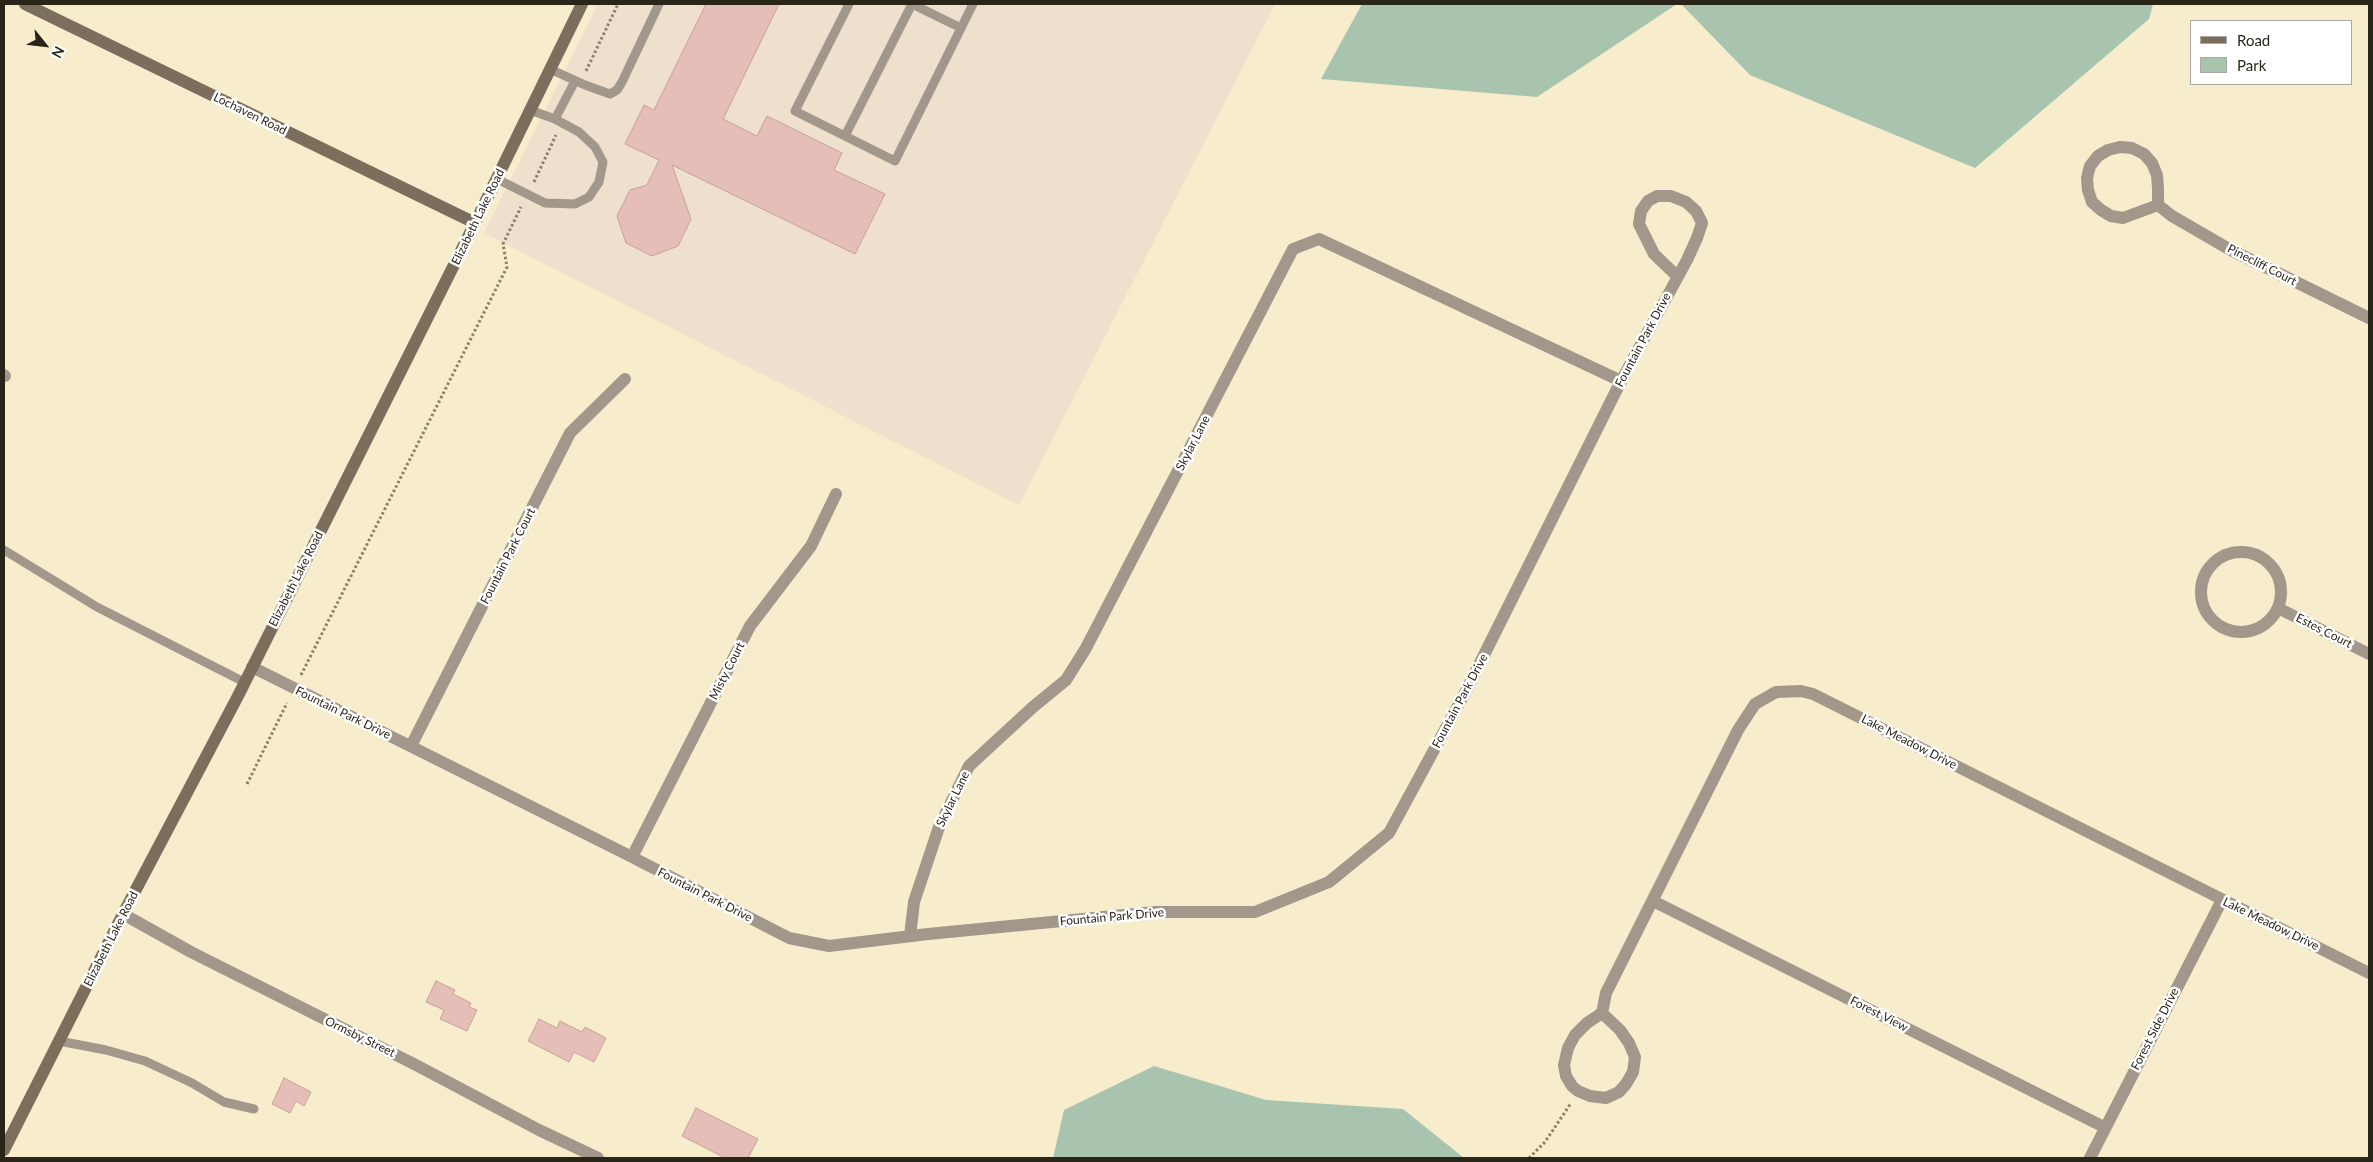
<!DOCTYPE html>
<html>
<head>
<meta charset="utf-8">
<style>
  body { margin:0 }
  #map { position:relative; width:2373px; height:1162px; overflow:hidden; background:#f7eccb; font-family:Lato,sans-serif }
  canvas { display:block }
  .frame { position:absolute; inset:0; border:5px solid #292518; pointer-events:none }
  .legend { position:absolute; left:2190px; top:20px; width:162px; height:65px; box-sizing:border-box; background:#fff; border:1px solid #a9a8a3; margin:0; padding:6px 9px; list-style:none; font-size:15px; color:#292518 }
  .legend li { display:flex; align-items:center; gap:10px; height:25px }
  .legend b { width:25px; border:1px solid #a9a8a3 }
  .north { position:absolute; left:20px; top:20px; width:50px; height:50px; -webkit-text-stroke:4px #fff; paint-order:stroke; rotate:119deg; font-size:14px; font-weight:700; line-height:20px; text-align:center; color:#292518 }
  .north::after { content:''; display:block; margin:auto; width:18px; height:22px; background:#292518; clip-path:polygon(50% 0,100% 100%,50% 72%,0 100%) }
</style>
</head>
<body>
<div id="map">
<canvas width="2373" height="1162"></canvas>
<div class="frame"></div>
<ul class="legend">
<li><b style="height:6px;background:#7c6e5d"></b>Road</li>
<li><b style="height:14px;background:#a8c4ae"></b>Park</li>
</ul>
<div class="north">N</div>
</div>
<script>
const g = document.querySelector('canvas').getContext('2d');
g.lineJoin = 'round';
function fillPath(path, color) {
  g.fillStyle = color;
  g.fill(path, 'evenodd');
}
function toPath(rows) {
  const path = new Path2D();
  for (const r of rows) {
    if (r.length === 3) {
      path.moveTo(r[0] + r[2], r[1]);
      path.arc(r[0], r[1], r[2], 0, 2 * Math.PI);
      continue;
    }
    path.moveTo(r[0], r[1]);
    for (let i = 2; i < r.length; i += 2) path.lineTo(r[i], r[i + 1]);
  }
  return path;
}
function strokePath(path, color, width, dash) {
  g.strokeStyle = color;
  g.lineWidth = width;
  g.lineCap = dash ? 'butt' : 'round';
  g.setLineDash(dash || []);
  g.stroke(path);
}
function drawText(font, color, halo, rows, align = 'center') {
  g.font = font + ' Lato,sans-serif';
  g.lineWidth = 5;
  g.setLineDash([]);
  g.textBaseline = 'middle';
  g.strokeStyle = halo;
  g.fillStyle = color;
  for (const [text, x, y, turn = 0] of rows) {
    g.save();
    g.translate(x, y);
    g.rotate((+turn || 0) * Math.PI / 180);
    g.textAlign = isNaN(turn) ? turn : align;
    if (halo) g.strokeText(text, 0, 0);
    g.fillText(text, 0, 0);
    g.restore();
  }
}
fillPath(toPath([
  [598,4,1275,4,1019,505,484,233]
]), '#efdfcd');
fillPath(toPath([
  [1362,4,1677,4,1537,97,1321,79],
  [1681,4,2153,4,2149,19,1975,168,1750,75],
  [1154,1066,1266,1100,1403,1109,1464,1158,1053,1158,1064,1110]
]), '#a8c4ae');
const building = toPath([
  [706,4,779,4,723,119,757,136,767,116,842,153,834,170,885,194,855,254,672,165,691,219,678,246,652,256,626,243,617,216,630,190,647,185,659,160,625,144,644,105,654,110,706,4],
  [436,981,455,990,453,994,471,1003,469,1007,477,1010,467,1031,440,1019,444,1010,426,1002,436,981],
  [539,1019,557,1028,560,1021,582,1032,585,1027,606,1038,594,1062,574,1052,569,1062,528,1041,539,1019],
  [284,1078,311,1092,304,1106,296,1101,290,1113,272,1104,284,1078],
  [696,1108,758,1139,748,1158,725,1158,682,1136,696,1108]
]);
fillPath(building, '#e5bfb7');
strokePath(building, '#c6a199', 1);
strokePath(toPath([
  [586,71,618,4],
  [534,182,556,135],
  [301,675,507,267,503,244,521,207],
  [247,784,287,703],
  [1529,1158,1545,1142,1571,1103]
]), '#88816b', 3, [2.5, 2.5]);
strokePath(toPath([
  [849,4,795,111,895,161,973,4],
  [912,4,961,28],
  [550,69,585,85,610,94,617,90,622,82,659,4],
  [555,119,575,81],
  [845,136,912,4],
  [497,179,545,203,575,204,589,197,599,182,603,162,595,147,579,132,555,119,530,110],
  [4,550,97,607,244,682],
  [59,1041,106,1050,145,1061,192,1083,224,1102,254,1109]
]), '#a1978b', 9);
strokePath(toPath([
  [2120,147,2132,148,2144,154,2152,163,2157,175,2158,188,2158,205,2123,218,2111,216,2101,210,2092,202,2088,190,2087,178,2090,166,2098,156,2108,150,2120,147],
  [2158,205,2172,216,2229,249,2369,318],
  [4,375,5,376],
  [2241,592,40],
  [2278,608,2369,654],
  [252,667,632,857,789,938,829,946,928,934,1155,912,1255,912,1329,882,1389,833,1467,689,1621,381,1687,260,1697,238,1702,223,1696,211,1686,202,1671,196,1657,196,1648,201,1641,211,1639,224,1654,254,1678,277],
  [411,746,570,433,625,379],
  [632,857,750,626,811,546,836,494],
  [1653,901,2104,1127],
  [123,914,191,952,414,1064,539,1130,598,1158],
  [910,936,914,902,939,827,969,766,1033,707,1066,680,1086,648,1293,249,1319,239,1621,381],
  [1602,1013,1620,1030,1629,1043,1635,1057,1633,1072,1626,1084,1619,1092,1606,1098,1590,1096,1578,1091,1572,1086,1566,1076,1564,1065,1568,1048,1575,1035,1587,1023,1602,1013,1606,993,1738,730,1755,704,1776,692,1801,691,1813,694,2369,973],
  [2090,1158,2222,900]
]), '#a1978b', 12);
strokePath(toPath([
  [25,4,475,223],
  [4,1150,123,914,238,696,475,223,582,4]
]), '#7c6e5d', 12);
drawText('12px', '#292518', '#fff', [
  ["Lochaven Road",250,114,26],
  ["Elizabeth Lake Road",478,217,-64],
  ["Pinecliff Court",2262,265,27],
  ["Fountain Park Drive",1643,340,-62],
  ["Skylar Lane",1193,443,-63],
  ["Fountain Park Court",508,556,-63],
  ["Elizabeth Lake Road",296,579,-63],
  ["Estes Court",2324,631,27],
  ["Misty Court",727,671,-63],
  ["Fountain Park Drive",1460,701,-62],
  ["Fountain Park Drive",343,713,26],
  ["Lake Meadow Drive",1909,742,27],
  ["Skylar Lane",953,799,-64],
  ["Fountain Park Drive",705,895,27],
  ["Fountain Park Drive",1112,917,-5],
  ["Lake Meadow Drive",2271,924,26],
  ["Elizabeth Lake Road",111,939,-63],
  ["Forest View",1879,1014,27],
  ["Forest Side Drive",2155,1029,-63],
  ["Ormsby Street",360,1037,26]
]);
</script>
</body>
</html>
